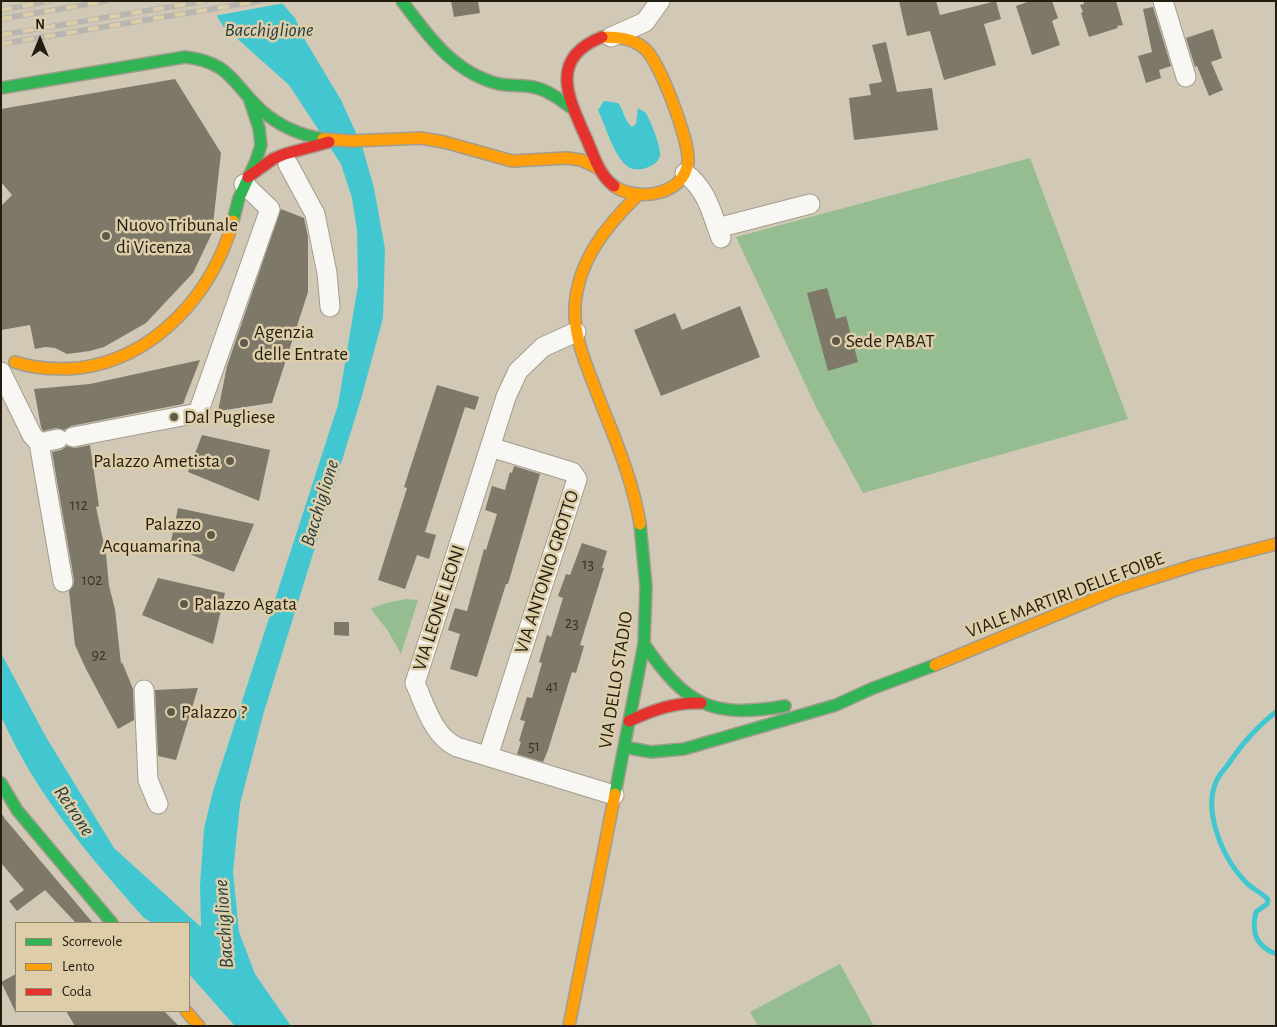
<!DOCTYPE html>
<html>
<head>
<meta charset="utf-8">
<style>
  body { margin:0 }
  #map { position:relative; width:1277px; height:1027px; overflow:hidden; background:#d1c9b5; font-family:"Alegreya Sans",sans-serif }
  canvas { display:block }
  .frame { position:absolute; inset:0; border:2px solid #221d0f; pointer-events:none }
  .legend { position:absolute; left:15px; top:922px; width:175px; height:90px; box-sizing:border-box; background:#ddcea9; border:1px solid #92876b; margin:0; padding:6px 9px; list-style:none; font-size:15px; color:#221d0f }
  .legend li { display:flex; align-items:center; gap:10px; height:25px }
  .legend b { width:25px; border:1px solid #92876b }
  .north { position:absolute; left:15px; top:15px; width:50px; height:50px; -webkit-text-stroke:4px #ddcea9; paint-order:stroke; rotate:0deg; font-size:14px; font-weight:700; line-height:20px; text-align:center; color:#221d0f }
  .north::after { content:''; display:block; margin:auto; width:18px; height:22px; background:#221d0f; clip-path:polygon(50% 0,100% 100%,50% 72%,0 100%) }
</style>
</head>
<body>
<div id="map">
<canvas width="1277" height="1027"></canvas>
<div class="frame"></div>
<ul class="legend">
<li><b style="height:6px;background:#30b455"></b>Scorrevole</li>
<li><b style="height:6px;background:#ff9f0a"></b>Lento</li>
<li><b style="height:6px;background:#e5322d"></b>Coda</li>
</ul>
<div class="north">N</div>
</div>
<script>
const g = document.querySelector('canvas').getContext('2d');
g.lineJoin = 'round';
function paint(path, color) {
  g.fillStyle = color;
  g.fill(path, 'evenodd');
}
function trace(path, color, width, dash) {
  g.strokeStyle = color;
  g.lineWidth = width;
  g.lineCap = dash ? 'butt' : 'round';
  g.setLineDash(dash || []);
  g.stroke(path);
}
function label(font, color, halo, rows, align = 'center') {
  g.font = font + ' "Alegreya Sans",sans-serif';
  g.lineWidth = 5;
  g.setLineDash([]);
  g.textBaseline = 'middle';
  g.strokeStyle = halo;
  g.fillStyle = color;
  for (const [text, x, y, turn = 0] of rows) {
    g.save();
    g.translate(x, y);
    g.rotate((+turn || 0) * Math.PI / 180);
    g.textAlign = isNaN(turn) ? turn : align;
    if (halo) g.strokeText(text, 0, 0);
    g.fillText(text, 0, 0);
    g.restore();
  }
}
paint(new Path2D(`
  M1030 158 1128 419 863 493 817 409 736 237Z
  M406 599 418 600 401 654 388 631 371 609 382 604Z
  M840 964 874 1026H758L750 1012Z`), '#95bd91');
paint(new Path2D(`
  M208 1H280L295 18 305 40 341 100 362 146 374 188 385 249 383 318 361 399 263 715 240 804 233 872 239 932 255 974 291 1026H235L189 974V923H152L143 917C88 854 36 795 2 718 0 710 1 664 1 653L46 737 114 848 201 927 200 886 204 829 213 791 338 405 358 285 357 231 352 198 341 164 289 85 223 26Z
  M604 101 618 103C624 110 624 121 632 127L636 124 638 108C639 109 645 112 645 112 650 118 662 150 660 156 657 167 639 172 630 168 626 166 621 160 619 157 610 143 605 125 598 110Z`), '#42c6d0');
paint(new Path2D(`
  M206 1H284L285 3 214 16Z`), '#d1c9b5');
trace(new Path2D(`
  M1276 712C1256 727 1241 745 1227 766 1223 771 1218 776 1216 782 1204 809 1220 850 1237 872 1241 877 1245 882 1250 886 1256 891 1264 894 1268 900L1267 904 1256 912C1251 933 1256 946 1276 954`), '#42c6d0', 5);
paint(new Path2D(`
  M451 1H478L480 13 454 17Z
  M899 1H936L940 15 996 1 1001 19 984 24 996 65 944 80 930 31 907 36Z
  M1030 1H1052L1058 18 1052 21 1060 45 1032 55 1016 6Z
  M1083 1H1116L1123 25 1117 26 1118 28 1089 37 1081 13 1083 12 1080 5 1084 4Z
  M1153 7 1171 66 1159 70 1161 78 1146 83 1138 56 1152 52 1143 9Z
  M1213 29 1222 58 1211 62 1223 90 1209 96 1197 66 1195 67 1186 38Z
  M886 42 897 92 932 88 938 130 854 140 849 98 871 95 869 84 882 82 872 45Z
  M175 79 221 153 212 233 193 273 146 323 104 347 90 351 67 354 55 348 45 347 35 349 30 325 1 330V206L12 195 1 182V109Z
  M281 209 304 218 308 237V292L272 403 218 411 227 366Z
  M827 288 836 319 846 316 858 362 828 371 807 293Z
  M740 306 760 357 661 396 634 330 675 313 682 330Z
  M200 360 183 404 71 426 64 430 56 428 43 431 41 427 34 389 90 384Z
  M437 385 479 397 475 410 465 407 425 532 436 535 429 559 417 555 405 589 378 580 407 488 404 487Z
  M202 435 270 450 259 501 188 472Z
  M90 445 99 506 96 507 106 554 109 586 115 609 121 664 122 662 133 689 134 720 118 729 86 669 75 645 69 591 73 586 74 580 52 452 61 450 67 446 75 448Z
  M514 466 540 474 508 584H506L477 677 450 669 460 634 448 630 455 608 467 611 484 549 486 550 497 514 485 510 492 486 505 490 510 472 512 473Z
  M178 508 254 524 234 572 170 546Z
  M582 543 607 551 602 568H604L580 645 584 646 576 673 572 672 548 750 543 762 517 754 521 742 519 741 525 721 520 720 527 697 532 698 542 663 539 662 547 635 551 637 563 598 558 596 566 574 570 575Z
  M158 578 225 593 213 644 142 615Z
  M334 622H349V636L334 635Z
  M198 688 176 760 158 756 155 690Z
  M1 813 6 820 93 923H76L45 890 17 911 9 901 24 890 1 863Z
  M16 974V1013L1 982Z
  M66 1011H164L179 1026H75Z`), '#7e7869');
const street = new Path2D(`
  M1163 1 1186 77
  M611 37 645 22 660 1
  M288 164 315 214 327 273 330 307
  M685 173C708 191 711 212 721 238
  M717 228 810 204
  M576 332 543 347 518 371 506 397 415 683C425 705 433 736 457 747L614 795
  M1 372 32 435 39 443 63 582
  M73 437 198 413 270 209 244 184
  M39 443 58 439
  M144 690 148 780 158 804
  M488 756 577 479 572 472 490 447`);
const fast = new Path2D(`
  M402 1C428 36 454 73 499 84 510 86 522 85 533 87 548 90 561 100 573 109
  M1 88 185 57C230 62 232 83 261 110 279 126 299 135 323 139
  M233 221 239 198 256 161 261 145 259 128 249 98
  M644 644C686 705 711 719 785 706
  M624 747 651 752 684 749 836 705 871 689 935 665
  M1 783 17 810 112 923
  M615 794 644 644 646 587 640 524`);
const slow = new Path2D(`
  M602 37C618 37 633 38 645 49 660 62 690 142 688 162 684 196 637 202 614 186
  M323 139 352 141 421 138 444 142 512 161 567 158 581 160 600 169
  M637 196C606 226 578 261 575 306 573 339 589 371 600 401 616 441 633 481 640 524
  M15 362C36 369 57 370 79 368 156 358 213 293 233 221
  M935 665 1116 590 1195 565 1276 544
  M186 1011 199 1026
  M569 1026 615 794`);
const jam = new Path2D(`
  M602 37C546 59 570 101 587 140 594 156 599 175 614 186
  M248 177 273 159 285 154 329 142
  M629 721C653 710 675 702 701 703`);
trace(street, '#a39c8d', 21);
trace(fast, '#a39c8d', 14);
trace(slow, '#a39c8d', 14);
trace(jam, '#a39c8d', 14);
trace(street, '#f8f7f4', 19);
trace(fast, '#30b455', 11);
trace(slow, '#ff9f0a', 11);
trace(jam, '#e5322d', 11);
const rail = new Path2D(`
  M1 10 50 1
  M1 19 107 1
  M1 35 205 1
  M1 44 260 1`);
trace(rail, '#b8b5b0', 5.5);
trace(rail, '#ddcea9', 4, [11]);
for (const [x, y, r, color] of [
  [106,236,5,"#5f5949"],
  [836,341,5,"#5f5949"],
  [244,343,5,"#5f5949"],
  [174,417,5,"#5f5949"],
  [230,461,5,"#5f5949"],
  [211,535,5,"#5f5949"],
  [184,604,5,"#5f5949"],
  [171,712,5,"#5f5949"]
]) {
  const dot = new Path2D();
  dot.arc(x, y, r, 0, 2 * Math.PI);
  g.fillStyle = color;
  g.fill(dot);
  trace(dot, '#ddcea9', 2);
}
label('16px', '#393426', null, [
  ["112",79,505],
  ["13",588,564],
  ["102",92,580],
  ["23",572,623],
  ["92",99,655],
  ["41",552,686],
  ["51",534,746]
]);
label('19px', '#221d0f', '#ddcea9', [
  ["Nuovo Tribunale",116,225],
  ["di Vicenza",116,247],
  ["Agenzia",254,332],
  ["delle Entrate",254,354],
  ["Sede PABAT",846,341],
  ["Dal Pugliese",184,417],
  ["Palazzo Ametista",220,461,"right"],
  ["Palazzo",201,524,"right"],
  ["Acquamarina",201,546,"right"],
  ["Palazzo Agata",194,604],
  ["Palazzo ?",181,712]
], 'left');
label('19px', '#221d0f', '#ddcea9', [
  ["VIA ANTONIO GROTTO",547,572,-72],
  ["VIALE MARTIRI DELLE FOIBE",1065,595,-21],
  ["VIA LEONE LEONI",439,608,-72],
  ["VIA DELLO STADIO",616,680,-81]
]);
label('italic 20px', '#243d41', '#ddcea9', [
  ["Bacchiglione",269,30],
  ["Bacchiglione",320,503,-73],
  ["Retrone",74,811,56],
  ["Bacchiglione",224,924,-94]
]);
</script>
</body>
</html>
